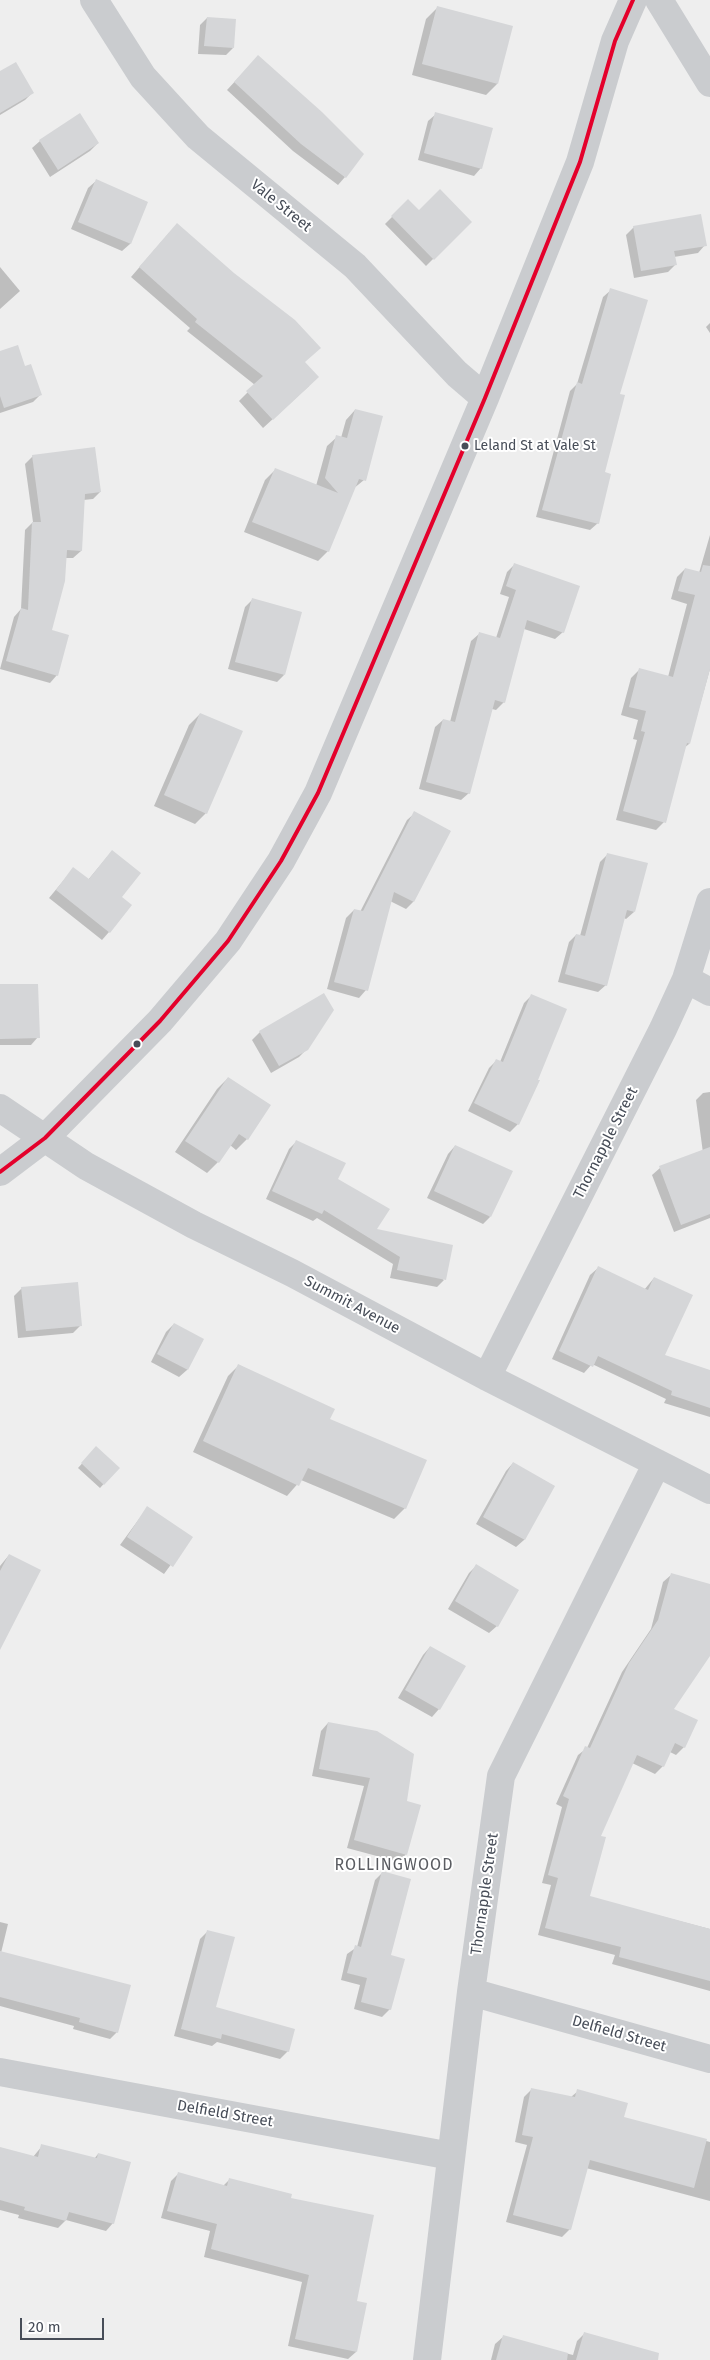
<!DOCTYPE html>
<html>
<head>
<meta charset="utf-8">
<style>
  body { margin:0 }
  #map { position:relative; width:710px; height:2360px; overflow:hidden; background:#eee; font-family:"Fira Sans",sans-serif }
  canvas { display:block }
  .scale { position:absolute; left:20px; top:2318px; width:84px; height:22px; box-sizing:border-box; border:2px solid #474d58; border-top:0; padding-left:6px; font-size:15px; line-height:18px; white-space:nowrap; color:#474d58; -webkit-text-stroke:4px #fff; paint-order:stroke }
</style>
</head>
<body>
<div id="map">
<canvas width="710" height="2360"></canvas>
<div class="scale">20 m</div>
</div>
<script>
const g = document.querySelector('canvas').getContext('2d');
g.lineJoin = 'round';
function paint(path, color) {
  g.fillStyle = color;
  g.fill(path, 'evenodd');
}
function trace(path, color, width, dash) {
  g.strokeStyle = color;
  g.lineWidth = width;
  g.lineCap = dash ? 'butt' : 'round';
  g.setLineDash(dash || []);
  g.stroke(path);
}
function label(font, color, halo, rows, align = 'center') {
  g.font = font + ' "Fira Sans",sans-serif';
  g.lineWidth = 4;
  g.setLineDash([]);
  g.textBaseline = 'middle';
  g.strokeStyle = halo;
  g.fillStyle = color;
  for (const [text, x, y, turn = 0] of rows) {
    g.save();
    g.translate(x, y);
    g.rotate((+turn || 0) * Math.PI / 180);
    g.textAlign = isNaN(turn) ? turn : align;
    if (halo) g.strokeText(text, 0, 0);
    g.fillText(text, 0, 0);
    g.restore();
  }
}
paint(new Path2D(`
  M437 8 511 27 497 84 486 95 412 75 426 19Z
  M207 18 233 48 226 55 198 54 200 25Z
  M251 64 345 177 338 185 293 151 227 90Z
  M0 72 32 93 25 100 0 115Z
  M436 114 481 168 474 176 418 160 428 121Z
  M40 141 98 143 90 151 50 177 32 148Z
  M96 181 147 202 130 244 122 251 71 229 88 188Z
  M408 201 419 212 470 222 426 266 385 224Z
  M634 227 705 245 698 253 674 257 675 265 668 272 634 278 626 235Z
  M169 233 304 363 309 386 263 428 239 401 255 385 187 331 190 328 131 277Z
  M0 267 20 291 0 309Z
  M611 290 618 395 603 473 598 523 590 530 536 517 570 391 577 384 603 297Z
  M710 323V333L706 327Z
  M0 353 24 367 40 395 33 402 0 413Z
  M355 410 364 480 353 489 328 551 318 561 244 532 265 480 275 470 316 486 327 446 337 437 341 438 346 420Z
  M33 456 100 492 93 499 83 500 81 551 73 558H65L50 631 57 675 50 683 0 669 14 617 21 609 25 530 33 522 25 464Z
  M710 535V669L689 744 684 748 664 822 656 830 616 820 637 740 633 739 638 720 621 715 631 678 640 669 668 677 687 604 671 599 677 577 685 569 699 573Z
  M514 565 563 632 555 639 524 629 504 702 496 710 492 709 469 793 461 800 419 789 435 727 443 720 450 722 471 641 479 634 496 638 509 597 500 594 507 572Z
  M252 600 284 675 277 682 228 669 245 607Z
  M200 714 206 813 195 824 154 806 189 725Z
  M415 813 450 831 413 902 406 909 390 901 366 990 359 998 327 989 346 918 354 910 360 912 407 820Z
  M112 851 121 897 109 932 102 940 49 898 73 869 88 880Z
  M608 854 634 912 626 919 624 918 606 985 598 992 558 982 569 942 576 935 580 936 600 862Z
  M0 986 38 1037 31 1045H0Z
  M531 996 537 1080 538 1081 518 1124 510 1132 468 1111 489 1068 497 1060 500 1062 524 1003Z
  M260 1032 307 1049 299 1057 271 1073 252 1040Z
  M228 1078 247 1139 236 1150 230 1145 218 1162 207 1173 175 1152 217 1089Z
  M710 1092V1152L703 1153 696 1100 703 1093Z
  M297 1141 337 1179 375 1230 444 1280 437 1287 390 1278 393 1264 317 1218 313 1221 266 1199 289 1149Z
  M455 1146 490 1217 483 1224 427 1198 448 1154Z
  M660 1168 710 1181V1218L674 1232 652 1175Z
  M598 1268 644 1290 654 1278 663 1356 710 1371V1417L664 1403 666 1399 592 1364 584 1373 552 1359 590 1275Z
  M22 1288 81 1325 73 1333 18 1338 14 1296Z
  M174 1324 203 1340 187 1370 179 1377 151 1362 166 1332Z
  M239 1365 329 1420 405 1508 394 1519 301 1480 287 1496 193 1452 228 1376Z
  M96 1448 118 1468 100 1488 78 1468Z
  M513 1463 554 1486 524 1540 516 1547 476 1524 506 1471Z
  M147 1508 191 1537 164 1574 120 1545Z
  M9 1555 0 1648V1566Z
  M476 1566 497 1626 489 1633 448 1609 469 1573Z
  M671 1575 710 1585V1654L672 1709 684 1747 676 1755 670 1752 663 1766 655 1774 632 1763 599 1837 588 1897 710 1929V1991L612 1964 615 1955 538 1935 551 1885 542 1883 562 1807 556 1804 578 1755 587 1748 622 1672 651 1629 663 1582Z
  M430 1647 439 1709 432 1717 398 1698 423 1655Z
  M328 1723 405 1802 406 1854 399 1862 347 1848 364 1786 312 1776 321 1731Z
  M382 1873 389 1956 390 2009 382 2017 354 2009 360 1985 341 1980 347 1954 357 1947 375 1880Z
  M0 1922 8 1924 1 1953 117 2032 110 2039 73 2029 74 2026 0 2006Z
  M208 1931 215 2008 288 2051 280 2059 217 2042 212 2046 174 2036 200 1939Z
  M532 2089 571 2097 578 2091 623 2118 710 2142V2201L586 2168 570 2229 562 2237 506 2222 527 2145 515 2142 524 2097Z
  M42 2146 94 2159 98 2154 113 2223 106 2231 66 2220 58 2228 18 2218 19 2215 0 2210V2148L33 2157Z
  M178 2174 223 2186 230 2179 355 2302 356 2352 348 2359 288 2346 302 2282 204 2257 210 2231 161 2218 171 2181Z
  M584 2334 624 2360H491L495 2344 503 2337 573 2355 577 2341Z`), '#0003');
paint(new Path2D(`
  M437 6 513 26 498 84 422 64Z
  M207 17 236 19 234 48 204 46Z
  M258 55 322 112 364 154 346 178 301 144 234 82Z
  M16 62 34 93 0 113V71Z
  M435 112 493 128 482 169 424 153Z
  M80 113 99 143 58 170 39 140Z
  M96 179 148 202 131 244 78 222Z
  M440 189 472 222 434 260 391 216 408 199 419 210Z
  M701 214 707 246 674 251 677 265 641 271 633 226Z
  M177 223 234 273 295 320 321 348 305 362 319 377 273 420 246 391 263 376 195 322 197 319 139 267Z
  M610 288 648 300 620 394 625 395 605 472 611 474 599 524 542 510 577 382 582 384Z
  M18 345 25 366 31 364 42 395 4 408 0 396V351Z
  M355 409 383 416 366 481 359 479 329 552 252 522 275 468 338 493 325 478 336 435 347 438Z
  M95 447 101 492 85 494 82 551 67 550 65 581 52 630 69 635 58 676 6 661 21 608 28 610 32 522H41L32 455Z
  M514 563 580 586 564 633 527 620 505 703 495 700 470 794 426 782 443 719 455 722 479 632 500 638 516 590 506 586Z
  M703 565 710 566V669L690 744 687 743 666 823 623 811 645 732 641 731 646 711 629 707 639 668 673 677 695 595 678 591 685 568 701 572Z
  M252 598 302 612 285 675 235 662Z
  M200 713 243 731 207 814 164 795Z
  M414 811 451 831 414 902 394 892 368 991 334 982 354 909 363 911Z
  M112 850 141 873 122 897 132 905 110 933 56 890 73 867 89 879Z
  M607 853 648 863 635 912 627 910 607 986 565 974 576 934 585 936Z
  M0 984H38L40 1038 0 1039Z
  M324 993 334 1010 308 1050 279 1066 259 1031Z
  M531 994 567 1009 538 1080H540L519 1125 474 1103 496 1059 503 1062Z
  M228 1077 271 1105 248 1140 239 1134 219 1163 185 1141Z
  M296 1140 346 1163 338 1179 390 1209 377 1229 453 1245 446 1280 397 1270 400 1257 324 1210 322 1214 272 1191Z
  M455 1145 513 1171 491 1217 434 1191Z
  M710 1147V1214L681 1225 659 1166Z
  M598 1266 648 1290 654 1277 693 1295 665 1355 710 1370V1408L671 1395 672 1391 598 1356 593 1367 559 1351Z
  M78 1282 82 1326 26 1331 21 1287Z
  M174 1323 204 1339 188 1370 157 1354Z
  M238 1364 335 1409 330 1419 427 1460 406 1509 308 1468 299 1486 203 1441Z
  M96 1446 120 1468 104 1485 81 1463Z
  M513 1462 555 1486 525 1540 483 1517Z
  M147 1506 193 1537 173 1567 127 1537Z
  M9 1554 41 1570 0 1650V1571Z
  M476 1564 519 1590 498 1627 455 1601Z
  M671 1573 710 1584V1656L674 1709 698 1720 685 1748 675 1743 664 1767 637 1755 601 1836 606 1837 590 1896 710 1929V1981L619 1957 621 1947 545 1928 558 1878 548 1875 569 1799 563 1796 585 1746 590 1748 629 1663 658 1620Z
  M430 1646 466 1666 440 1710 405 1690Z
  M328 1722 377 1731 414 1754 407 1801 421 1805 407 1855 354 1840 370 1778 319 1769Z
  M382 1871 411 1879 391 1955 405 1959 391 2010 361 2002 367 1978 347 1973 355 1945 361 1947Z
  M207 1930 235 1937 216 2007 295 2029 289 2052 222 2034 221 2039 181 2029Z
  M0 1951 131 1985 118 2033 79 2022 80 2018 0 1997Z
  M531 2088 575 2097 577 2089 628 2103 624 2117 707 2139 694 2188 590 2160 571 2230 513 2215 533 2137 522 2135Z
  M41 2144 97 2158 98 2153 131 2162 114 2224 69 2212 66 2221 24 2210 25 2207 0 2200V2147L38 2157Z
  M178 2172 227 2186 229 2178 292 2194 291 2198 374 2215 357 2301 367 2303 357 2352 295 2339 309 2275 211 2249 217 2224 167 2211Z
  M584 2332 659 2353 658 2360H576Z
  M503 2335 568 2353 567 2360H496Z`), '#d5d6d8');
trace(new Path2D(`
  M94 0 143 77 198 137 355 266 457 374 485 398
  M659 0 710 83
  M686 979 710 992
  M0 1108 86 1166 194 1225 292 1273 487 1377 710 1490
  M0 1172 45 1138 160 1021 228 941 281 861 318 793 485 398 580 162 615 41 633 0
  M487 1377 663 1029 686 979 710 902
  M471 1992 710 2059
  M0 2072 451 2156
  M427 2360 471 1992 501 1776 657 1463`), '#cacccf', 28);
trace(new Path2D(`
  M0 1172 45 1138 160 1021 228 941 281 861 318 793 485 398 580 162 615 41 633 0`), '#e4002b', 4);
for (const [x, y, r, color] of [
  [465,446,4.5,"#474d58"],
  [137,1044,4.5,"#474d58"]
]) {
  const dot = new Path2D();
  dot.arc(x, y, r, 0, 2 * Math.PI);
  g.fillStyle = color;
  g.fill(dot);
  trace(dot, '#fff', 2);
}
label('14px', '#474d58', '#fff', [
  ["Leland St at Vale St",474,446]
], 'left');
label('15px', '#474d58', '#fff', [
  ["Vale Street",281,206,39],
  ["Thornapple Street",606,1143,-63],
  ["Summit Avenue",352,1305,28],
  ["Thornapple Street",485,1894,-82],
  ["Delfield Street",619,2034,16],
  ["Delfield Street",225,2114,10]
]);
g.letterSpacing = '1px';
label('16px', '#5a5c61', '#fff', [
  ["ROLLINGWOOD",394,1866]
]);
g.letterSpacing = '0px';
</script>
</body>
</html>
